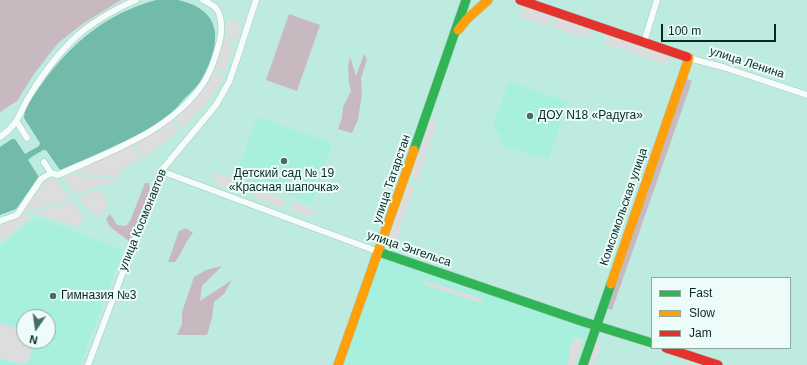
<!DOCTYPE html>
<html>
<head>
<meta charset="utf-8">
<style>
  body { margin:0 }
  #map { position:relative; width:807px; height:365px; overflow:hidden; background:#beebe0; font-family:Arial,sans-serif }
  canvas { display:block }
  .legend { position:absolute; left:651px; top:277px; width:140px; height:72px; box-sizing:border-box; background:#edfcf8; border:1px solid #91a8a3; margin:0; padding:5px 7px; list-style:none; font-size:12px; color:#062b23 }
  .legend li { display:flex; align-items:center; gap:8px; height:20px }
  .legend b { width:20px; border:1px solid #91a8a3 }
  .north { position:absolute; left:16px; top:309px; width:40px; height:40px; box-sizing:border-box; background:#edfcf8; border:1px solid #91a8a3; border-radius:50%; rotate:193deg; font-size:11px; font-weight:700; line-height:16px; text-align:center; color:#062b23 }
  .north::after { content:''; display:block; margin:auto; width:14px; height:18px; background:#466e65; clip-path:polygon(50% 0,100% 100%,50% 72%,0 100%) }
  .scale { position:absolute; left:661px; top:24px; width:115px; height:18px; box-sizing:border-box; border:2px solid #062b23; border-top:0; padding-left:5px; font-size:12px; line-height:14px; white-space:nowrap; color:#062b23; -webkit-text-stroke:3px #edfcf8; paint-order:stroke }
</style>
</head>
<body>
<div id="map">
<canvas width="807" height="365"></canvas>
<ul class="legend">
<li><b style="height:5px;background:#30b455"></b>Fast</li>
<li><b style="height:5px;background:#ff9f0a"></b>Slow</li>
<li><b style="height:5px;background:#e5322d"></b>Jam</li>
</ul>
<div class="north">N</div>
<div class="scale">100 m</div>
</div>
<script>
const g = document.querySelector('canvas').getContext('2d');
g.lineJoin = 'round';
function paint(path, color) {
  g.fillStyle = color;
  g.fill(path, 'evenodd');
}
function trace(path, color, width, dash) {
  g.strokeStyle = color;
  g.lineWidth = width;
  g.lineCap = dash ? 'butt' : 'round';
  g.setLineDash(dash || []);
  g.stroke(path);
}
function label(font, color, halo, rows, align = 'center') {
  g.font = font + ' Arial,sans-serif';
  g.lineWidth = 4;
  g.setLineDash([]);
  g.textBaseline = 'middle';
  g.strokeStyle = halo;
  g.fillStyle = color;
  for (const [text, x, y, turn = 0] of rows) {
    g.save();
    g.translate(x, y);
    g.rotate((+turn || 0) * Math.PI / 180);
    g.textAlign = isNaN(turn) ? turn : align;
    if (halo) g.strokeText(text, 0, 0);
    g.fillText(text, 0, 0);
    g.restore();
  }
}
paint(new Path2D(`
  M509 81 568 102 549 159 500 145 501 135 492 129Z
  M257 117 332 143 312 203 236 176Z
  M37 217 123 250 80 365H0V246ZM24 317H48V341H24Z
  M381 256 592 327 579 365H342Z`), '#a8f0de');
paint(new Path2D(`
  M523 4 553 15 549 26 519 16Z
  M556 15 589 27 591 32 589 36 583 37 552 27Z
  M236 19 241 24V28L235 44 224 25Z
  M224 28 233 49 224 73 213 68Z
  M607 32 671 54 668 65 604 43Z
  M212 71 223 76C214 96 198 116 180 129L175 117Z
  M172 119 177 133 143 158 135 143 160 130Z
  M430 120H438L417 181 411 174Z
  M132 145 141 159 119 171 121 177 69 172Z
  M214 172 250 186 248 191 245 194 217 184 214 178Z
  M65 175H67L121 180 75 193 64 179Z
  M52 178 56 179 70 198 59 204 45 206 23 212 45 182Z
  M407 186H414L394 248 388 240Z
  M255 188 286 200 284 204 280 207 255 198 253 195Z
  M100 190 109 208H106L100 217C91 214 84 204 78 196Z
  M72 200 83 216 79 226 31 212 62 206Z
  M292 202 315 210 313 214 310 216 292 210 290 208Z
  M32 215 0 242V226L18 216Z
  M424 280 483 299 481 303 423 284Z
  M0 323 24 331V341H35L27 363 20 364 0 358Z
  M574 337 584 340 575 365H567L570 357 568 356Z
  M594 341 601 343 594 365H587Z`), '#ddddde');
paint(new Path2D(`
  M0 0H121L84 23 58 43 34 74 17 101 0 112Z
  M289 14 320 25 297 91 266 80Z
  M364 54 367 59 361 78 362 94 358 120 352 133 338 129 342 118 343 107 351 91 349 83 348 66 350 57 356 76Z
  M685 78 692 81 612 310 605 308Z
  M145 183H149L150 190 129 241 110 227 106 219 110 214 117 225 126 226 130 221Z
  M186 228 193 233C185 242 182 253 175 262H168L179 231Z
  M222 266 202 286 200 301 232 280 224 294 214 302 212 318 207 335H177L182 324V312L194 277 206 270Z`), '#c8b8c0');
paint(new Path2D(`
  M156 0C163 0 171 0 178 0 224 10 221 43 203 77 198 86 190 93 183 100 178 106 172 113 166 118 154 127 140 134 127 140 105 151 82 161 60 170L46 150H43L30 158 28 160 39 177 16 209 0 215V147L12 139H15L25 154 39 146 40 143 24 118C25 106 34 95 41 85 70 44 107 13 156 0Z`), '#72baa9');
const street = new Path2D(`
  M644 42 657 0
  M689 58 726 68 807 95
  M17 122 27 138
  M0 137C20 123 18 114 30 95 43 74 59 52 78 35 87 27 98 20 108 14 117 9 126 4 136 0
  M44 162 51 173
  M161 171 379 252
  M0 221 17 215 41 179 51 173 58 175C108 152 165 134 200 88 210 75 215 59 219 44 222 34 223 17 216 8 213 5 207 2 203 0
  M88 365 161 171 216 105 229 82 237 59 256 0`);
const fast = new Path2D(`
  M414 150 466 0
  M379 252 581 321 652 343
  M583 365 611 284`);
const slow = new Path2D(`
  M458 30 467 19 488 0
  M611 284 689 58 687 57
  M338 365 414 150`);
const jam = new Path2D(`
  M520 0 687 57
  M666 348 718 365`);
trace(street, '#a3c7be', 7);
trace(fast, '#a3c7be', 10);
trace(slow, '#a3c7be', 10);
trace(jam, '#a3c7be', 10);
trace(street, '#f5fcfa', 6);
trace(fast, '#30b455', 9);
trace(slow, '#ff9f0a', 9);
trace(jam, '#e5322d', 9);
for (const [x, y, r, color] of [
  [530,116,4,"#466e65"],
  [284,161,4,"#466e65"],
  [53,296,4,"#466e65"]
]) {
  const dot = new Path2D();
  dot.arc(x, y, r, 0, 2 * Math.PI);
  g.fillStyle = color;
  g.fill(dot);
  trace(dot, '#edfcf8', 1.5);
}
label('12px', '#062b23', '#edfcf8', [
  ["улица Ленина",747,63,18],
  ["улица Татарстан",392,179,-71],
  ["Комсомольская улица",624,207,-71],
  ["улица Космонавтов",143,220,-68],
  ["улица Энгельса",409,249,19]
]);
label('12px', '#062b23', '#edfcf8', [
  ["ДОУ N18 «Радуга»",538,116],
  ["Детский сад № 19",284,174,"center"],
  ["«Красная шапочка»",284,188,"center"],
  ["Гимназия №3",61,296]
], 'left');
</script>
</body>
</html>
